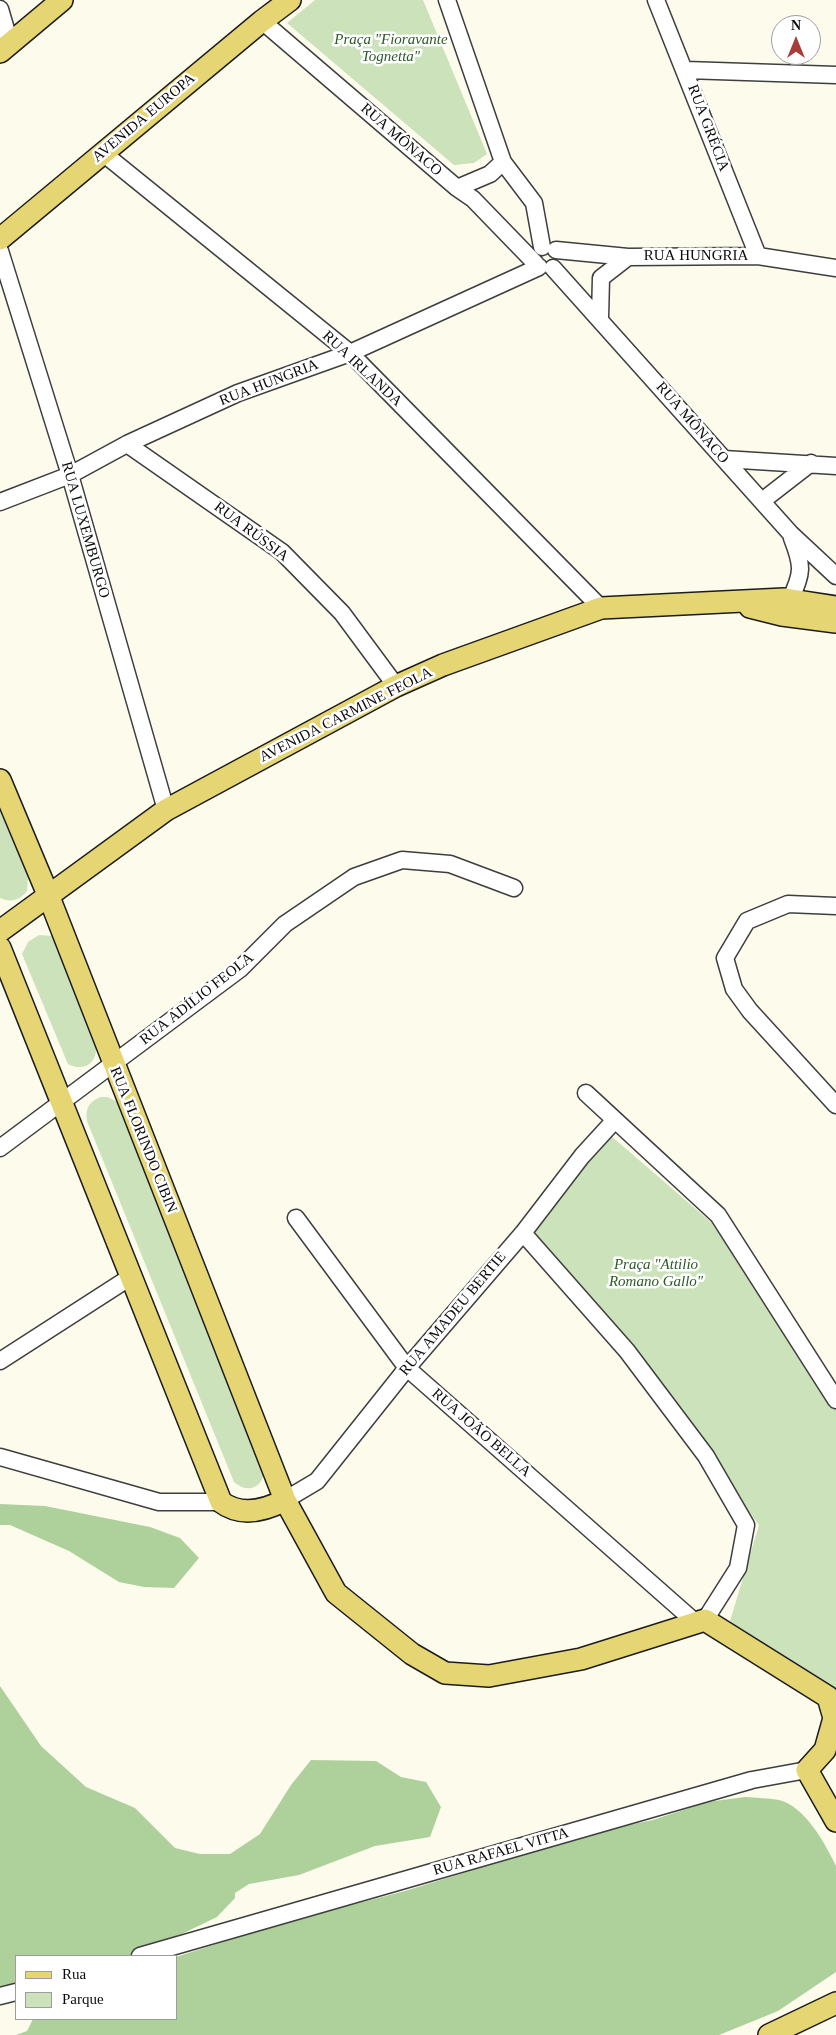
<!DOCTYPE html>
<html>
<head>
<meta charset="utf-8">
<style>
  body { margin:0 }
  #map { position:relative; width:836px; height:2035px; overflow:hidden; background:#fcfbec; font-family:"Times New Roman",serif }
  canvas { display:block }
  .legend { position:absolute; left:15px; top:1955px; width:162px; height:65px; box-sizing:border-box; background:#fff; border:1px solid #9d9d9d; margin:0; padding:6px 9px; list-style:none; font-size:15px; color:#0b0b0b }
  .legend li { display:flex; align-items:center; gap:10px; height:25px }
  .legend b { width:25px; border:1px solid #9d9d9d }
  .north { position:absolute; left:771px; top:15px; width:50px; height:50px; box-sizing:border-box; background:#fff; border:1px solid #9d9d9d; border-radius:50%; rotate:0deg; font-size:14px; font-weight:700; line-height:20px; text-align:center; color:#0b0b0b }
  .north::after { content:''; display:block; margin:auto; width:18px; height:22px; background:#a83d37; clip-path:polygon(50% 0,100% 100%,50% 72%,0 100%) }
</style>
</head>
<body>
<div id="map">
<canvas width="836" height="2035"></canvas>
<ul class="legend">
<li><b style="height:6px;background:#e6d673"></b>Rua</li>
<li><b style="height:14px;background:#cbe2bb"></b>Parque</li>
</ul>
<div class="north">N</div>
</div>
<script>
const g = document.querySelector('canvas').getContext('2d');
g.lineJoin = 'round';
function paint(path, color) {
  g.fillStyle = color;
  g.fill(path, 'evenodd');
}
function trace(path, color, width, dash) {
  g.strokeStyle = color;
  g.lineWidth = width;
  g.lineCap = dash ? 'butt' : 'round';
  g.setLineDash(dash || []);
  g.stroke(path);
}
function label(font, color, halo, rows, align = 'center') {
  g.font = font + ' "Times New Roman",serif';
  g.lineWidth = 5;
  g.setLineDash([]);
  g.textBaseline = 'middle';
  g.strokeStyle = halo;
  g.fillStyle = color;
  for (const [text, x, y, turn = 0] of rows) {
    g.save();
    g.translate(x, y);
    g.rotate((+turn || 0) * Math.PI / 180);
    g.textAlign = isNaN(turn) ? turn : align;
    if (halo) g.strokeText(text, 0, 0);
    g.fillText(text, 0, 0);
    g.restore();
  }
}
paint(new Path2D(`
  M315 0H423L487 154 474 163 454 165 287 23Z
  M0 807 28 878 27 891C20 900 11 903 0 898Z
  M39 935 53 936 96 1047C97 1064 83 1072 68 1064L22 954 28 942Z
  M101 1097H107L118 1102 264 1471C263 1488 247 1494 234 1482L87 1121C85 1109 89 1101 101 1097Z
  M610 1135 712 1223 836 1407V1695L730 1621 759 1525 656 1390 523 1233Z`), '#cbe2bb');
paint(new Path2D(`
  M0 1504 45 1506 150 1527 180 1538 199 1558 174 1588 144 1587 119 1582 69 1551 10 1525H0Z
  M0 1686 41 1746 86 1787 135 1808 175 1848 200 1854H230L260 1834 291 1785 311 1760 376 1761 401 1777 426 1782 441 1807 430 1837 375 1846 299 1875 249 1884 235 1893V1898L217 1917 136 1956H16V1985L0 1990Z
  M745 1797C756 1798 768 1798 779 1800 805 1806 826 1845 836 1866V1972L778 2011 719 2035H16L27 2031 33 2019H176V1957L282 1923 405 1891 607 1829 653 1820 707 1802Z`), '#aed19c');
const minor = new Path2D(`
  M447 0 503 162 534 203 542 247
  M656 0 758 256
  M0 9 10 43
  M262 21 457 188 473 199 536 264
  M686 70 836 75
  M103 153 350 353 601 608
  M457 188 490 174 503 162
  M556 250 628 257 758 256 836 268
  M0 251 70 475 166 810
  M553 268 791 534 836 576
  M600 318 601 278 628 257
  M127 444 282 552 342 613 396 686
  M724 459 836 466
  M762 501 811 463
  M0 502 70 475 127 444 238 393 350 353 539 267
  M790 600C803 573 803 566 792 538
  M836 906 788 904 747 921 725 958 734 989 750 1011 836 1105
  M586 1093 718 1215 836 1400
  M0 1148 240 969 285 924 354 877 402 860 450 864 514 888
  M296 1218 407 1368 695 1622
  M523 1233 627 1351 706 1456 746 1525 738 1568 705 1620
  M0 1361 132 1276
  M0 1457 159 1502H221
  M285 1500 317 1481 407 1368 523 1233 582 1156 614 1121
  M140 1956 752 1780 807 1770
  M0 1996 16 1992`);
const major = new Path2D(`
  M0 52 62 0
  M0 239 262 21 290 0
  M750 607 782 615 836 622
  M0 780 49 897 285 1500 336 1593 412 1654 445 1673 489 1676 581 1659 705 1620 828 1697 834 1718 825 1750 807 1770 836 1821
  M0 931 166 810 396 686 443 665 601 608 784 599 836 607
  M0 948 221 1502C241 1517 264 1511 285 1500
  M769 2035 836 2003`);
trace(minor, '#3e3e3e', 19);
trace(major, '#1c1c1c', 24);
trace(minor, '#fff', 16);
trace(major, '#e6d673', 21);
label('italic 15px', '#2b5a25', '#fff', [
  ["Praça \"Fioravante",391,40],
  ["Tognetta\"",391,57],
  ["Praça \"Attilio",656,1265],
  ["Romano Gallo\"",656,1282]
]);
label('15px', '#0b0b0b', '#fff', [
  ["AVENIDA EUROPA",144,118,-40],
  ["RUA GRÉCIA",708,128,69],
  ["RUA MÔNACO",401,140,41],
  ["RUA HUNGRIA",696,256],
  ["RUA IRLANDA",362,369,43],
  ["RUA HUNGRIA",269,383,-21],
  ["RUA MÔNACO",692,423,49],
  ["RUA LUXEMBURGO",85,530,74],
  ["RUA RÚSSIA",251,532,37],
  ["AVENIDA CARMINE FEOLA",346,715,-27],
  ["RUA ADÍLIO FEOLA",197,999,-38],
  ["RUA FLORINDO CIBIN",143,1140,68],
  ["RUA AMADEU BERTIE",453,1314,-50],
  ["RUA JOÃO BELLA",481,1433,41],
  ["RUA RAFAEL VITTA",501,1852,-16]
]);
</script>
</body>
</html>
